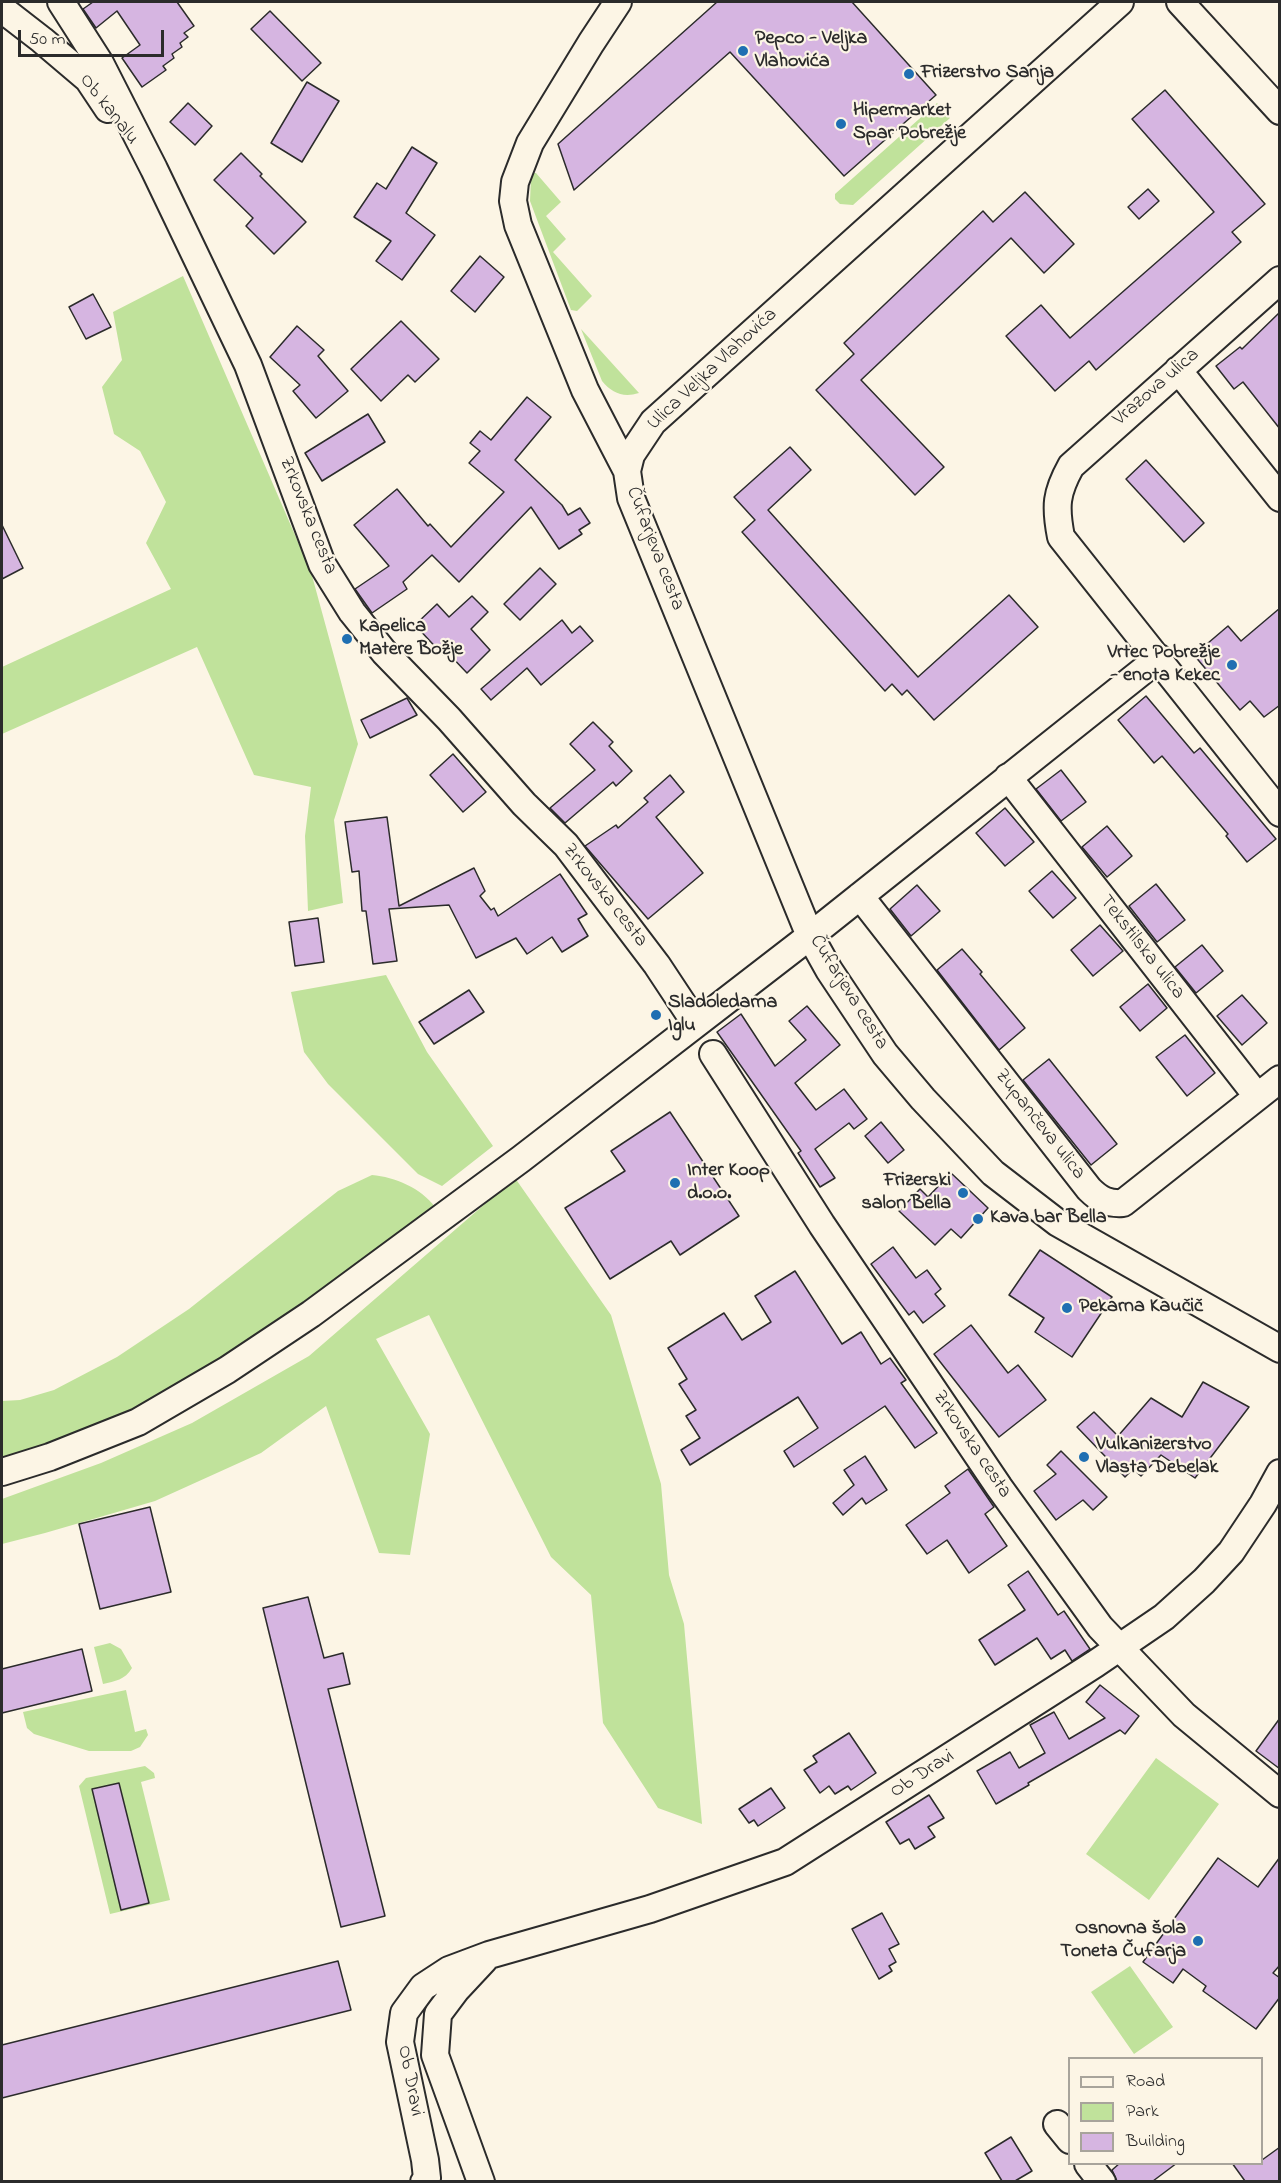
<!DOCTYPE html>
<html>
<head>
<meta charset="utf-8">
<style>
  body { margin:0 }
  #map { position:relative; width:1281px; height:2183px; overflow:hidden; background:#fcf5e5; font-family:"Indie Flower",sans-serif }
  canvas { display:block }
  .frame { position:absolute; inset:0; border:3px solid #2b2b2b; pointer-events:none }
  .legend { position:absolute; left:1068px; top:2057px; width:195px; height:108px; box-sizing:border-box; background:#fcf5e5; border:2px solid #a8a49b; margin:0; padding:8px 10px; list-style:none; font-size:18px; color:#2b2b2b }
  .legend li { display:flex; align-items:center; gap:12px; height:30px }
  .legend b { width:30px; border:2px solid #a8a49b }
  .scale { position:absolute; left:18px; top:30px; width:146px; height:27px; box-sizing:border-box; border:3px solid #2b2b2b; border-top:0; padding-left:8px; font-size:18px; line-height:21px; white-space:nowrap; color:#2b2b2b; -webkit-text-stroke:4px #fcf5e5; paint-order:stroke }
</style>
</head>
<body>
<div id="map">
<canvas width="1281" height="2183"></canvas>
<div class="frame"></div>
<ul class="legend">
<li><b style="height:8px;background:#fcf5e5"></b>Road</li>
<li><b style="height:16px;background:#c0e29b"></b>Park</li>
<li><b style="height:16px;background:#d6b5e1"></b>Building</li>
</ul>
<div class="scale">50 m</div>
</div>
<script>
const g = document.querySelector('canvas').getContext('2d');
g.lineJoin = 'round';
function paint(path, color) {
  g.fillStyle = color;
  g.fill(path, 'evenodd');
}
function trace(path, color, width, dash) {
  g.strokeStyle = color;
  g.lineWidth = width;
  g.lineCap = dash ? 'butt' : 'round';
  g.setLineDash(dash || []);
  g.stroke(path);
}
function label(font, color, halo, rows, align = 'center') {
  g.font = font + ' "Indie Flower",sans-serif';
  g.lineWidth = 4.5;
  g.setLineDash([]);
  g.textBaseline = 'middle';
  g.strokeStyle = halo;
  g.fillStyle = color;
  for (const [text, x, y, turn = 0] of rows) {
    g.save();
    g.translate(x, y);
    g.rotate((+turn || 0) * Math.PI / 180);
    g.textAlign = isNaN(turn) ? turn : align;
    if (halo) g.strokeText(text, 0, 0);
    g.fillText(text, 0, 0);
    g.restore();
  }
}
paint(new Path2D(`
  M937 103 950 118 853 205 840 204 835 199V194Z
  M533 173H536L561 202 546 216 566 239 553 252 592 296 577 311 571 310 530 201 531 178Z
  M183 276 311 572 358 744 334 820 343 903 308 911 305 836 311 787 254 775 197 647 2 734V667L171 589 146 543 166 502 140 451 114 434 102 387 122 360 113 312Z
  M581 329 639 393C623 398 612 393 602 381Z
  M386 975 427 1052 493 1146 442 1186 418 1174 328 1084 304 1052 291 992Z
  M372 1175C395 1177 421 1188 435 1207L401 1234 226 1359 128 1414 55 1446 2 1461V1401L20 1400 54 1390 117 1357 189 1309 338 1191Z
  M515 1178 611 1315 661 1484 669 1575 684 1624 702 1824 658 1808 603 1723 591 1595 551 1557 429 1315 376 1339 430 1434 410 1555 379 1553 326 1406 261 1453 155 1501 45 1533 2 1544V1499L101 1463 192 1423 309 1356Z
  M110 1643 121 1649 132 1668C125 1680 115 1681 103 1684L94 1647Z
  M126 1690 135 1732 146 1729 148 1735 140 1747 131 1751H89L34 1734 27 1728 23 1712Z
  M1156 1758 1219 1804 1149 1900 1086 1854Z
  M145 1766 154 1773 155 1778 141 1782 170 1900 110 1914 79 1786 86 1778Z
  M1130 1966 1173 2027 1134 2054 1091 1992Z`), '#c0e29b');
const building = new Path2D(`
  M93 2H177L194 26 184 33 188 37 180 43 182 47 172 54 174 58 163 66 166 70 142 87 122 58 140 45 117 11 96 28 83 9Z
  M717 2H852L936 95 844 176 730 52 574 190 558 144Z
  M270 11 321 63 302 81 251 29Z
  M307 82 339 101 302 162 271 143Z
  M1165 90 1265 204 1232 232 1241 242 1096 370 1089 361 1055 391 1006 336 1041 305 1070 338 1214 212 1132 119Z
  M188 103 212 126 195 145 170 122Z
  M412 147 437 163 406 213 435 235 402 280 376 261 391 241 354 217 377 183 386 189Z
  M241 153 262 174 260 176 306 222 274 254 246 226 253 218 214 180Z
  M1148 189 1159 201 1139 219 1128 207Z
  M1025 192 1074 244 1044 273 1011 238 861 380 944 467 915 495 816 390 854 354 844 343 983 211 993 222Z
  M480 256 504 277 475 312 451 291Z
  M93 294 111 327 86 339 69 307Z
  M1280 312V429L1243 382 1234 389 1216 366 1240 347 1242 349Z
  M401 321 439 359 415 382 408 375 381 401 351 369Z
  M297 326 324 350 318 356 348 391 316 418 293 391 300 385 270 357Z
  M527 397 551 417 515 460 562 505 568 515 580 508 590 523 579 530 582 534 559 549 531 507 459 582 432 555 403 582 407 589 372 613 355 589 389 566 354 525 397 489 428 526 430 524 451 547 504 492 469 463 480 451 470 443 480 431 491 440Z
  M368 414 385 442 322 481 305 453Z
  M790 447 811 470 768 510 918 677 1009 595 1038 627 934 720 907 690 902 695 892 684 885 691 742 532 755 520 734 497Z
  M1146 460 1204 523 1184 542 1126 479Z
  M2 525 23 568 2 579Z
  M540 568 556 584 520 620 504 604Z
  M472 596 488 612 471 629 490 650 467 673 447 652 443 655 415 625 437 604 449 617Z
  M1280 608V705L1264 717 1250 701 1240 710 1194 655 1228 626 1241 641Z
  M562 620 572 633 580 626 593 641 541 685 527 668 491 700 481 689Z
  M1146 696 1194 753 1200 748 1276 839 1247 862 1226 836 1228 834 1162 756 1154 763 1118 720Z
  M407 698 417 715 370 738 361 720Z
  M593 722 613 742 609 746 632 771 616 786 613 782 565 823 550 808 595 770 570 744Z
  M453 754 486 792 463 812 430 775Z
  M1061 770 1086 802 1061 821 1036 789Z
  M670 775 684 792 656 817 703 873 648 919 585 846 616 825 618 828 648 802 644 798Z
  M1005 808 1034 842 1005 866 976 833Z
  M387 817 399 906 474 868 485 891 480 896 491 910 494 908 498 916 560 874 587 914 578 919 588 936 562 952 552 937 527 954 516 938 476 958 449 905 389 909 397 961 373 964 366 911H362L359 871 352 872 345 822Z
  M1107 826 1132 856 1107 877 1082 847Z
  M1052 871 1076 898 1053 918 1029 891Z
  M1156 884 1185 920 1157 942 1129 906Z
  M917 885 940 911 911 936 890 909Z
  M318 918 324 962 295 966 289 922Z
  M1100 925 1123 951 1093 976 1071 950Z
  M1202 945 1223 971 1196 993 1175 967Z
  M962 949 982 972 980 974 1025 1028 999 1050 937 970Z
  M1148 984 1167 1008 1140 1031 1120 1007Z
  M469 990 484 1012 434 1044 419 1022Z
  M1242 995 1267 1023 1242 1045 1217 1016Z
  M807 1006 840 1045 795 1083 816 1110 844 1089 867 1119 854 1129 849 1123 815 1149 835 1178 820 1187 798 1153 801 1151 717 1032 741 1014 775 1066 806 1040 789 1021Z
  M1185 1035 1215 1073 1187 1096 1156 1057Z
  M1049 1059 1117 1144 1091 1165 1023 1080Z
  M670 1112 739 1216 680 1255 671 1241 610 1279 565 1208 625 1171 611 1151Z
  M881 1122 904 1150 888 1163 865 1136Z
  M951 1173 988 1208 961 1238 951 1229 935 1245 899 1211 920 1189 928 1197Z
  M893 1247 916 1278 927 1270 941 1289 935 1294 945 1306 923 1323 914 1311 909 1315 871 1264Z
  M1040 1250 1112 1297 1072 1357 1035 1332 1044 1318 1009 1295Z
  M795 1271 842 1344 861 1332 881 1364 890 1358 906 1380 901 1383 937 1433 915 1448 885 1406 794 1467 784 1451 818 1428 798 1397 690 1465 681 1450 700 1438 686 1416 696 1410 679 1384 687 1379 668 1348 724 1313 742 1340 771 1322 755 1296Z
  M971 1325 1008 1373 1018 1365 1046 1400 999 1437 934 1354Z
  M1203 1382 1249 1407 1195 1478 1161 1455 1141 1476 1133 1469 1125 1477 1077 1427 1094 1412 1118 1436 1151 1398 1182 1417Z
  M1061 1451 1107 1497 1093 1510 1083 1500 1056 1520 1034 1491 1056 1474 1047 1465Z
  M865 1456 887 1490 866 1504 862 1498 843 1515 833 1503 854 1485 844 1470Z
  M968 1469 994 1507 985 1514 1007 1546 969 1573 947 1540 927 1554 906 1525 950 1493 945 1486Z
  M150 1507 171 1592 100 1609 79 1524Z
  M1028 1571 1058 1615 1064 1611 1090 1649 1072 1661 1065 1650 1051 1659 1037 1638 995 1665 979 1640 1025 1610 1008 1585Z
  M308 1597 324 1658 343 1653 350 1684 328 1689 385 1916 341 1927 263 1608Z
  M82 1649 92 1691 2 1713V1669Z
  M1100 1685 1139 1716 1125 1734 1120 1730 1028 1783 1029 1785 996 1804 977 1771 1010 1752 1019 1768 1045 1753 1030 1725 1054 1712 1069 1739 1105 1718 1086 1702Z
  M1280 1718V1769L1256 1751Z
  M849 1733 876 1773 851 1790 848 1786 835 1794 829 1786 820 1793 804 1770 817 1762 813 1756Z
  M119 1783 149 1903 121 1910 92 1789Z
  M771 1788 785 1808 758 1826 754 1820 749 1823 739 1809Z
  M929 1795 944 1818 928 1827 935 1837 915 1849 909 1839 900 1844 886 1822Z
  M1280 1857V1965L1273 1973 1280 1978V1997L1256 2029 1203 1991 1206 1986 1183 1969 1173 1983 1143 1962 1218 1858 1258 1887Z
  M882 1913 899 1944 889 1949 896 1962 889 1966 892 1971 879 1979 852 1929Z
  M338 1961 351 2010 2 2098V2045Z
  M1011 2137 1032 2171 1015 2181H1002L985 2153Z
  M1280 2147V2181H1245L1232 2163H1262V2160Z
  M1120 2163H1177L1153 2181H1117L1112 2170Z`);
paint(building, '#d6b5e1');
trace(building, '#2b2b2b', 1.5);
const minor = new Path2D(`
  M61 2 100 63 154 169 248 365 322 564 352 612 384 652 449 719 524 804 566 845 657 965 696 1024
  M618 2 591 43 530 143 515 182 513 201 518 225 585 390 627 471 631 498 810 936 829 970 885 1054 923 1099 993 1173 1058 1223 1280 1349
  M1180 2 1280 111
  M2 9 42 40 88 79 108 109
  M1280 280 1071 466C1056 493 1055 506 1061 537L1280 813
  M1178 370 1280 498
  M627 471 631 455 653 422 1120 2
  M1008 777 1257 1096
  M860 896 1089 1189C1100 1200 1108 1204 1123 1203L1280 1079
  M713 1054 822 1225 999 1487 1100 1627 1184 1715 1280 1794
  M2 1472 50 1457 138 1422 227 1370 311 1314 521 1159 810 936 1159 658
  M1057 2124 1070 2140
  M1088 2164 1102 2182
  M424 2182 427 2178 425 2160 400 2042 404 2013 423 1987 449 1970 489 1955 650 1909 785 1862 1095 1664 1164 1617 1204 1581 1231 1552 1263 1504 1280 1473
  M481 2182 435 2055 438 2014 456 1990 484 1960`);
trace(minor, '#2b2b2b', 30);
trace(minor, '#fcf5e5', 26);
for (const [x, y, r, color] of [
  [743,51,6,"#1f6fb2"],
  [909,74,6,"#1f6fb2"],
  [841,124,6,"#1f6fb2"],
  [347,639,6,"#1f6fb2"],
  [1232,665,6,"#1f6fb2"],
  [656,1015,6,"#1f6fb2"],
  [675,1183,6,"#1f6fb2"],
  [963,1193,6,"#1f6fb2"],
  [978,1219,6,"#1f6fb2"],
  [1067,1308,6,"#1f6fb2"],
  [1084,1457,6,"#1f6fb2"],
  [1198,1941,6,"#1f6fb2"]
]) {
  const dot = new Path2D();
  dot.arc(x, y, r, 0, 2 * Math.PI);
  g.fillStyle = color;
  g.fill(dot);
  trace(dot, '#fcf5e5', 2);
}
label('bold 20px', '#2b2b2b', '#fcf5e5', [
  ["Pepco - Veljka",755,40],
  ["Vlahovića",755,63],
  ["Frizerstvo Sanja",921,74],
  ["Hipermarket",853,112],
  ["Spar Pobrežje",853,135],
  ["Kapelica",359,628],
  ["Matere Božje",359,651],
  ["Vrtec Pobrežje",1220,654,"right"],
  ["- enota Kekec",1220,677,"right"],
  ["Sladoledarna",668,1004],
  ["Iglu",668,1027],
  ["Inter Koop",687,1172],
  ["d.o.o.",687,1195],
  ["Frizerski",951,1182,"right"],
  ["salon Bella",951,1205,"right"],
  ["Kava bar Bella",990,1219],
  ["Pekarna Kaučič",1079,1308],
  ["Vulkanizerstvo",1096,1446],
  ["Vlasta Debelak",1096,1469],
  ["Osnovna šola",1186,1930,"right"],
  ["Toneta Čufarja",1186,1953,"right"]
], 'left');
label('20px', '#2b2b2b', '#fcf5e5', [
  ["Ob kanalu",108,110,52],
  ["Ulica Veljka Vlahovića",713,370,-43],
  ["Vrazova ulica",1157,388,-41],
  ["Zrkovska cesta",307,516,68],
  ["Čufarjeva cesta",654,549,69],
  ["Zrkovska cesta",604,896,52],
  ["Tekstilska ulica",1141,948,52],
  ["Čufarjeva cesta",848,993,58],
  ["Zupančeva ulica",1039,1125,52],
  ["Zrkovska cesta",971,1445,56],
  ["Ob Dravi",923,1775,-33],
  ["Ob Dravi",409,2081,79]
]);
</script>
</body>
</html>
